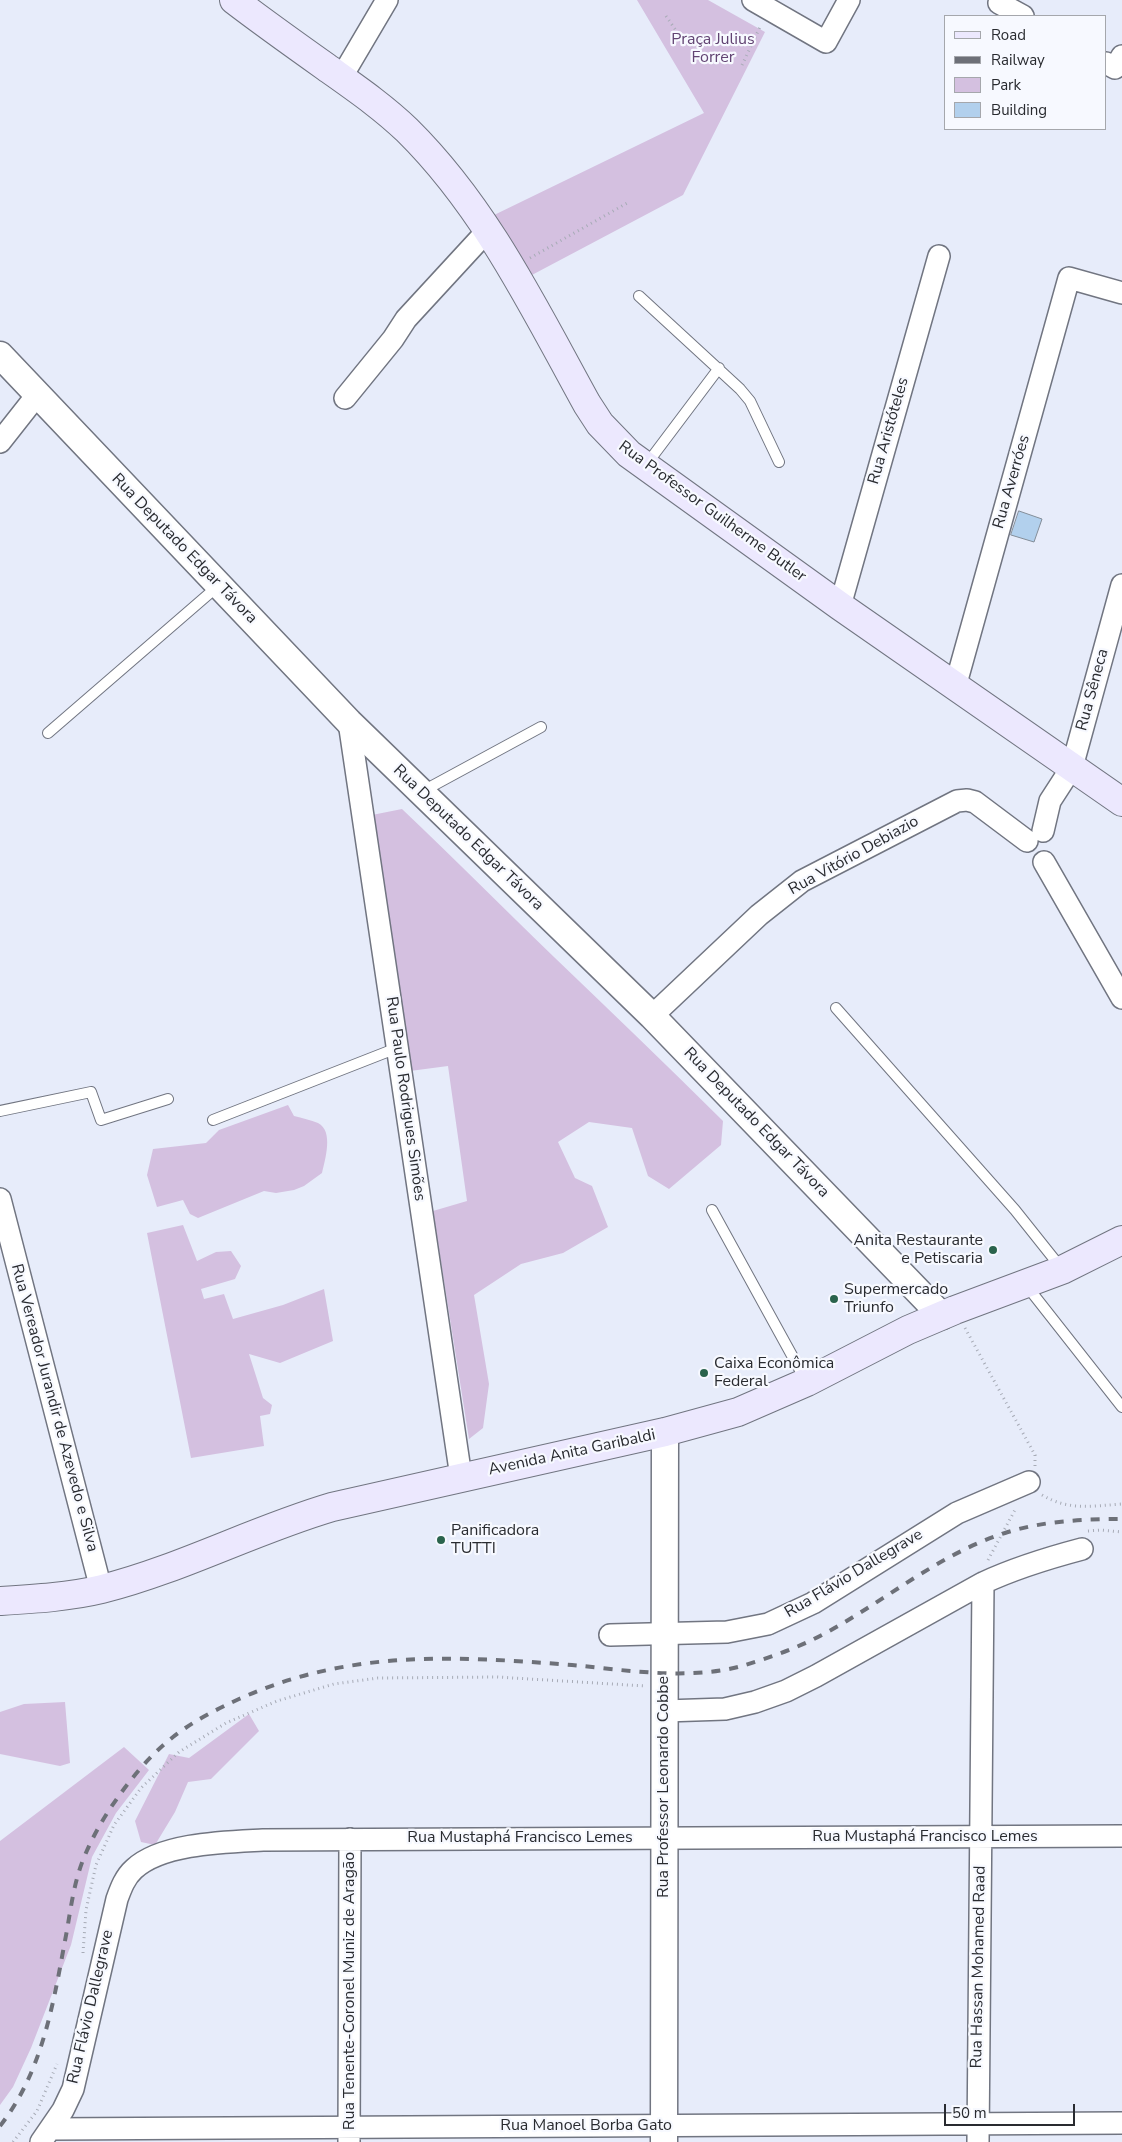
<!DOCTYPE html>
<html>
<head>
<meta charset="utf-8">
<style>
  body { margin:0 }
  #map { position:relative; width:1122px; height:2142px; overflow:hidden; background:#e7ecfa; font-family:"Nunito Sans",sans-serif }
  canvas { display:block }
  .legend { position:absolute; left:944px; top:15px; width:162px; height:115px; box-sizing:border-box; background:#f7f9ff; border:1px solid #a5a7ac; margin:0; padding:6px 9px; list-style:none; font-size:15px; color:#292b30 }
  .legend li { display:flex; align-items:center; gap:10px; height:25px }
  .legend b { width:25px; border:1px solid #a5a7ac }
  .scale { position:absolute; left:944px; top:2104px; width:131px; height:22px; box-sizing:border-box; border:2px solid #292b30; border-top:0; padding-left:6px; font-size:15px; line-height:18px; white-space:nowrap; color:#292b30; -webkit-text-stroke:4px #f7f9ff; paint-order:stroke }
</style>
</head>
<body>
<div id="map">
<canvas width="1122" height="2142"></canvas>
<ul class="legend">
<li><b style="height:6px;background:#ece8fe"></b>Road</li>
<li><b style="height:6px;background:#6d7078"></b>Railway</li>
<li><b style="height:14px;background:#d4c0e0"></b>Park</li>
<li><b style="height:14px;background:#b2d0ed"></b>Building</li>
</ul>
<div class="scale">50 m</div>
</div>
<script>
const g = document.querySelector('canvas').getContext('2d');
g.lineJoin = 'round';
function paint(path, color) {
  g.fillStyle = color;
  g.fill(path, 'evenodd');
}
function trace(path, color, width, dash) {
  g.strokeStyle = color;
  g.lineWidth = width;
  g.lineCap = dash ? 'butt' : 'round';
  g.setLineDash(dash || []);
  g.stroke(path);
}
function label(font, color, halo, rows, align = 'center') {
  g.font = font + ' "Nunito Sans",sans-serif';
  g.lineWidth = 4.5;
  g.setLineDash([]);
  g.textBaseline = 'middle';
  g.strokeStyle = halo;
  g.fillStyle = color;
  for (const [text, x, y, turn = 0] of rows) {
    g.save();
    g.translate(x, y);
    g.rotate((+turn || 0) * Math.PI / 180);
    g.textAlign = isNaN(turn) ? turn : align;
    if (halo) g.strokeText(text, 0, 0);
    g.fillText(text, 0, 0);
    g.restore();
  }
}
paint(new Path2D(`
  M637 0H708L765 32 683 195 530 276 492 216 704 113Z
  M402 809C454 858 503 908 554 957 611 1012 668 1066 723 1121L721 1145 669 1189 648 1176 632 1128 589 1122 558 1142 575 1178 592 1186 608 1227 563 1253 521 1264 474 1295 489 1384 483 1428 469 1439 433 1211 467 1201 448 1066 410 1071 372 815Z
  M288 1105 294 1116C302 1118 311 1120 318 1123 334 1131 325 1160 322 1173L304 1186 294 1190 276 1193 264 1191 198 1218 190 1214 183 1200 157 1207 147 1175 153 1149 206 1143 219 1130Z
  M183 1225 197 1261 216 1252 231 1251 241 1266 235 1279 201 1289 204 1299 224 1294 233 1319 283 1305 324 1289 333 1341 280 1363 249 1354 263 1398 272 1405 270 1414 260 1416 264 1446 191 1458 147 1233Z
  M65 1702 70 1763 60 1766 0 1754V1712L24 1704Z
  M249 1714 259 1731 211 1779 188 1782 175 1812 155 1845 141 1842 135 1821 169 1754 189 1758Z
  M124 1747 149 1770 116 1813 92 1857 71 1945 31 2048 13 2087 0 2105V1841Z`), '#d4c0e0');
const building = new Path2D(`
  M1019 511 1042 519 1034 542 1011 535Z`);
paint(building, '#b2d0ed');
trace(building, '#838d98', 1);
const service = new Path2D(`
  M639 296 740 389 750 401 779 462
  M646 465 719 368
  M48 733 218 586
  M423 791 541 727
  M836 1008 1015 1210 1062 1269
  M0 1111 91 1092 101 1120 168 1099
  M213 1120 397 1048
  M712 1210 806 1381
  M1026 1285 1122 1407`);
const minor = new Path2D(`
  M753 0 826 42 849 0
  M1000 0 999 3 1023 16
  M1106 63 1115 68 1122 56
  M341 78 387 0
  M345 398 393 339 406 319 488 230
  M0 442 37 395
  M840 606 939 256
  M955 687 1069 278 1122 293
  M349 722 461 1477
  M1043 831 1050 801 1072 767 1122 585
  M1044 862 1122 998
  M652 1016 759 915 802 881 957 801 967 800 975 802 1027 841
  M0 1199 101 1589
  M610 1635 727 1632 768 1624 813 1603 957 1513 1029 1482
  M665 1711 725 1709 755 1702 786 1691 816 1676 983 1583C1015 1568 1048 1558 1082 1549
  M51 2129 1122 2123
  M349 2141 350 1839
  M41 2142 63 2110 73 2089 117 1899C121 1888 125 1877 134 1869 162 1843 226 1842 263 1840L1122 1836
  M978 2142 983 1583`);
const tertiary = new Path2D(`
  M0 355 349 722 652 1016 942 1316
  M664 2142 665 1432`);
const secondary = new Path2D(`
  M234 0C264 23 295 45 326 67 354 87 382 106 407 130 486 208 534 308 587 404L600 424 629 454 840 606 1122 802
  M0 1601C34 1599 69 1597 102 1589 181 1569 254 1530 332 1507L665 1432 738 1412 807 1382 908 1330 955 1310 1062 1270 1122 1240`);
trace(service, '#717581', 12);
trace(minor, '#717581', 24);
trace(tertiary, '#717581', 29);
trace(secondary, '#717581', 30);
trace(new Path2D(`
  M666 16 684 42
  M742 65 761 25
  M530 258 629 202
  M965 1328 1035 1455V1466
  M1042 1495C1069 1511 1092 1506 1122 1504
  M1088 1531 1101 1530 1122 1532
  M988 1560 1016 1508
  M83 1953 86 1910 96 1865 114 1825 141 1788 179 1752 226 1723 277 1701 334 1684 378 1678 497 1677 645 1686
  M13 2142 37 2111 57 2064`), '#a7abb6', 3, [1, 4]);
trace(service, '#fff', 10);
trace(minor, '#fff', 21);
trace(tertiary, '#fff', 26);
trace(secondary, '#ece8fe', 28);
trace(new Path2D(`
  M0 2126C44 2070 54 1999 67 1930 71 1907 74 1883 83 1860 96 1827 117 1796 140 1769 170 1734 198 1718 239 1699 350 1649 455 1656 572 1665 625 1670 685 1680 738 1667 763 1660 789 1651 812 1640 879 1607 936 1554 1008 1532 1044 1521 1084 1519 1122 1519`), '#6d7078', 4, [9, 9]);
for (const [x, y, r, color] of [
  [993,1250,5,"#2a634c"],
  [834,1299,5,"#2a634c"],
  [704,1373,5,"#2a634c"],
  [441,1540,5,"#2a634c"]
]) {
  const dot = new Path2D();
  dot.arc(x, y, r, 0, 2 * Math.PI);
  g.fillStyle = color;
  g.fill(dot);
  trace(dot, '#f7f9ff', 2);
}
label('16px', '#624473', '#f7f9ff', [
  ["Praça Julius",713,40],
  ["Forrer",713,58]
]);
label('16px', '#292b30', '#f7f9ff', [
  ["Rua Aristóteles",889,431,-74],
  ["Rua Averróes",1012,482,-74],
  ["Rua Professor Guilherme Butler",712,512,36],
  ["Rua Deputado Edgar Távora",184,549,46],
  ["Rua Sêneca",1093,690,-75],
  ["Rua Deputado Edgar Távora",468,838,44],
  ["Rua Vitório Debiazio",854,856,-29],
  ["Rua Paulo Rodrigues Simões",405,1099,82],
  ["Rua Deputado Edgar Távora",756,1123,46],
  ["Rua Vereador Jurandir de Azevedo e Silva",54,1408,75],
  ["Avenida Anita Garibaldi",572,1453,-12],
  ["Rua Flávio Dallegrave",854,1574,-31],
  ["Rua Professor Leonardo Cobbe",664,1787,-90],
  ["Rua Mustaphá Francisco Lemes",925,1837],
  ["Rua Mustaphá Francisco Lemes",520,1838],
  ["Rua Hassan Mohamed Raad",979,1967,-89],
  ["Rua Tenente-Coronel Muniz de Aragão",350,1991,-90],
  ["Rua Flávio Dallegrave",91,2007,-77],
  ["Rua Manoel Borba Gato",586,2126]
]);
label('16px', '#292b30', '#f7f9ff', [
  ["Anita Restaurante",983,1241,"right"],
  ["e Petiscaria",983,1259,"right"],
  ["Supermercado",844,1290],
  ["Triunfo",844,1308],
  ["Caixa Econômica",714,1364],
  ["Federal",714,1382],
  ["Panificadora",451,1531],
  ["TUTTI",451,1549]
], 'left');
</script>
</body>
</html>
